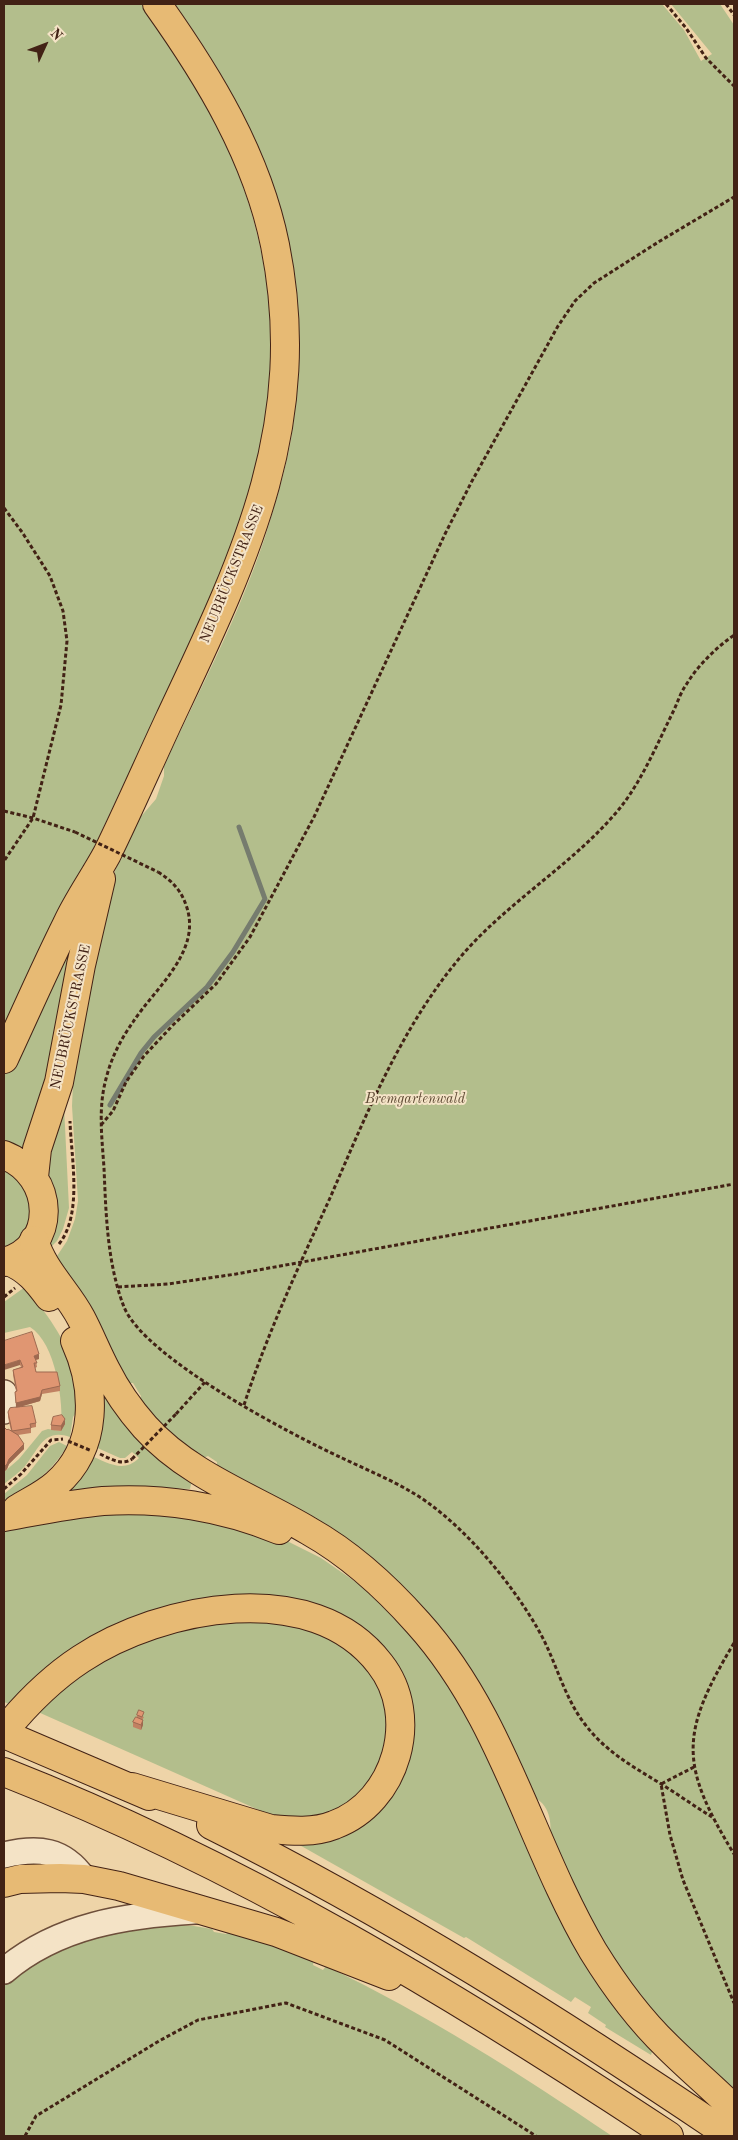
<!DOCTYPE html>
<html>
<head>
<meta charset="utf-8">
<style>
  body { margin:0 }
  #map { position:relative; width:738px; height:2140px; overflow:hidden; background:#eed4a8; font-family:"Old Standard TT",serif }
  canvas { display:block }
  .frame { position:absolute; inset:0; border:5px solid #422215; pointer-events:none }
  .north { position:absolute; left:20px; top:20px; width:50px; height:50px; -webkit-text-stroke:4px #f4e3c6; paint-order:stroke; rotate:47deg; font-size:14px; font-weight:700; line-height:20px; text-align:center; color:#422215 }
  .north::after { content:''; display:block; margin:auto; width:18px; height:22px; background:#422215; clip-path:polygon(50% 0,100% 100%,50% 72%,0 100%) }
</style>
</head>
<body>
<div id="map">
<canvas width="738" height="2140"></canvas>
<div class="frame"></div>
<div class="north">N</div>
</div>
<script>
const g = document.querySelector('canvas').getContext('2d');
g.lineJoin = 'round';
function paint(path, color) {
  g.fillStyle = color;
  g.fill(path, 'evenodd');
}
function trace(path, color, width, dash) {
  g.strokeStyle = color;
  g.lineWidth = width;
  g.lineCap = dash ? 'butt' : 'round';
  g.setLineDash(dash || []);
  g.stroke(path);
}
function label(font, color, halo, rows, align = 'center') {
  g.font = font + ' "Old Standard TT",serif';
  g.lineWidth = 4;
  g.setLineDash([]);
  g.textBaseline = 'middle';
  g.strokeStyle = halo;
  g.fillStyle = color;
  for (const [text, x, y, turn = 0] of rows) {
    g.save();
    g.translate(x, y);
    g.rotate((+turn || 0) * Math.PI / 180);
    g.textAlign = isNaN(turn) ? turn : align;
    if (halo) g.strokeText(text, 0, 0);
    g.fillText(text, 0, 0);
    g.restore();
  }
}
paint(new Path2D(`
  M4 4H141C216 106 267 206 271 336 272 366 271 397 266 426 254 487 231 545 209 602L4 1039Z
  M175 4H662L684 30 701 61 712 54 671 4H720L734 25V2100L675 2043 605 1949 550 1839C552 1823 550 1803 532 1797L468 1664 447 1634 405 1588 375 1562 217 1472V1462L208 1456 203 1458 184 1449 138 1403 141 1396 133 1383H126C104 1336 89 1300 55 1259L67 1241 75 1219 78 1201 72 1106 74 1059 84 992 94 976 87 974 115 871 138 820 156 799 164 776V766C199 691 239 616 265 537 276 501 288 463 293 426 318 264 268 134 175 4Z
  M81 924 30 1153 4 1147V1076Z
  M64 1106 69 1208 63 1229 57 1241 49 1249 44 1172Z
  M4 1168C14 1174 23 1182 28 1194 35 1208 30 1231 17 1241 13 1244 8 1246 4 1249Z
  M25 1287C44 1310 68 1341 74 1371 76 1384 77 1398 78 1410L73 1417 70 1437C44 1428 39 1449 25 1466 19 1473 11 1478 4 1484V1472L19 1459 42 1431 48 1429 61 1431C64 1403 56 1343 30 1327L4 1333V1302Z
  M95 1390 108 1394 132 1434 134 1433 192 1480 190 1489 134 1487 77 1490 67 1498H52L89 1455C107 1462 123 1474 139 1458L132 1452 125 1458H120L93 1446Z
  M59 1442 67 1446C52 1472 30 1487 4 1502V1494L27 1475 50 1446Z
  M153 1507 285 1540 321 1558 376 1596 437 1662 653 2049 651 2055 605 2027 606 2025 588 2013 591 2007 575 1997 571 2002 466 1937 464 1938 296 1843 399 1769 374 1647 220 1604 12 1705 4 1702V1529L17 1524Z
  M232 1622C267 1623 305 1622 336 1642 353 1652 372 1669 379 1688 401 1741 372 1808 312 1817 299 1819 283 1817 270 1815L38 1712C78 1674 124 1642 179 1630 196 1626 215 1625 232 1622Z
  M161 1924 194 1926 212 1929 214 1932 226 1934 229 1932 254 1938 314 1960 313 1965 323 1970 326 1966C426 2014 520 2074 612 2136H4V1986C42 1947 109 1931 161 1924Z`), '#b3be8c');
trace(new Path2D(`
  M110 1105 141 1053 154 1037 207 987 233 952 265 899 239 827`), '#767c6e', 5);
const minor = new Path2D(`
  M4 1393 7 1401 4 1411
  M4 1855C38 1847 63 1849 84 1879
  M4 1971C58 1925 127 1915 195 1911`);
const major = new Path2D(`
  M4 1059C25 1014 45 968 67 924 78 900 94 878 107 854 129 809 149 763 170 718 244 561 311 425 275 245 257 156 209 77 157 4
  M4 1155C56 1175 58 1248 4 1262
  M34 1177 37 1149 59 1082 81 965 101 879`);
const highway = new Path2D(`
  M34 1240C43 1271 67 1291 81 1318 90 1335 97 1353 106 1370 116 1390 130 1410 145 1427 189 1476 254 1498 309 1531 350 1554 387 1588 418 1623 503 1717 530 1844 593 1951 614 1985 638 2018 667 2046 689 2068 712 2087 734 2109
  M8 1261C27 1268 38 1282 49 1297
  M17 1509C30 1501 45 1494 56 1484 99 1447 96 1387 75 1341
  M4 1517C37 1511 70 1504 103 1501 162 1497 224 1507 279 1530
  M4 1731C26 1704 52 1678 81 1659 161 1606 313 1576 380 1664 421 1716 397 1802 334 1825 314 1833 292 1831 271 1829L132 1787
  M4 1734 149 1796
  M4 1772C241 1865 457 1996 669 2136
  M211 1825C392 1915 563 2023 730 2136
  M4 1883 20 1879 60 1878 84 1879 119 1886 276 1932 389 1976`);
trace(minor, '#6d4e3a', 28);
trace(major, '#422215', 30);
trace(highway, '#422215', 30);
trace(new Path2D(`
  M666 4 686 28 706 58 734 86
  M726 4 734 15
  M4 508 22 532 50 576 63 611 67 641 61 705 33 818 4 861
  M4 811 33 818 75 832
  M158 872C171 880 181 890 186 905 203 951 155 988 133 1022 121 1039 111 1058 106 1079 98 1108 102 1138 104 1168 106 1214 107 1263 124 1307 145 1358 290 1434 342 1458 371 1472 400 1483 427 1502 470 1533 513 1585 539 1631 556 1661 563 1695 584 1723 604 1750 630 1765 658 1782 676 1793 694 1806 712 1817
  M101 1125 113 1111 126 1082 144 1056 173 1025 216 984 250 937 314 817 445 534 472 481 558 326 575 301 594 283 660 241 734 197
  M59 1244C83 1214 71 1157 70 1121
  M118 1287 168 1284 236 1274 734 1184
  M4 1297 15 1288
  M244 1405C267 1334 299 1266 330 1198 367 1113 402 1025 463 954 510 900 576 862 620 808 643 779 658 742 674 710 678 701 681 692 686 685 698 665 716 648 734 635
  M176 1414 205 1382
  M100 1454C111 1459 122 1466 132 1459
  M4 1489 21 1474 51 1440 63 1439
  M734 1643C680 1733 679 1764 734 1854
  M694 1767 661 1784 670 1835 683 1880 734 2003
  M25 2136 36 2116 159 2041 198 2020 286 2003 385 2040 536 2136`), '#422215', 3, [4, 2.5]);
trace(minor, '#f4e3c6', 25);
trace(major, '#e7ba74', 28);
trace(highway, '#e7ba74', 28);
trace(new Path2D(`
  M75 832 158 872
  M68 1441 92 1451
  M132 1459 176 1414`), '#422215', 3, [4, 2.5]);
paint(new Path2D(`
  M4 1341 39 1359 36 1360 37 1367 35 1368 36 1372 60 1386V1391L42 1394 40 1401 19 1407 36 1423V1427L31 1428V1433L18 1435 24 1449 9 1464 7 1469 4 1472V1427L7 1430 11 1431 8 1417V1412L16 1407 15 1392 16 1391 13 1375V1370L21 1367 20 1365Z
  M65 1424 61 1431 51 1430V1425Z
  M137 1715 144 1717 142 1720 143 1725 141 1730 133 1727V1722L137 1717Z`), '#c18162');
paint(new Path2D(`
  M39 1354V1359L34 1360V1356Z
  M20 1360V1365L4 1370V1365Z
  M42 1390V1394L40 1401 16 1408V1403Z
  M65 1419V1424L61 1431V1426Z
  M24 1444V1449L9 1464 7 1469 4 1472V1467L9 1459Z
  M143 1720V1725L141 1730V1725Z`), '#9d6950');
const building = new Path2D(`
  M32 1332 39 1354 34 1356 37 1363H34L36 1372H57L60 1386 42 1390 40 1397 16 1403 15 1392 17 1391 13 1370 23 1367 20 1360 4 1365V1341Z
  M32 1406 36 1423 30 1424 31 1428 12 1431 8 1412 10 1408Z
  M62 1415 65 1419 61 1426 51 1425 53 1417Z
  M4 1427 7 1430 8 1429 18 1435 24 1444 9 1459 7 1464 4 1467Z
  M139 1710 144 1712 142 1717 137 1715Z
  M136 1717 143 1720 141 1725 133 1722Z`);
paint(building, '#e09672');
trace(building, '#9d6950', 1);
label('14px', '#422215', '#f4e3c6', [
  ["NEUBRÜCKSTRASSE",232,574,-68],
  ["NEUBRÜCKSTRASSE",71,1017,-78]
]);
label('italic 14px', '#5e4933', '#f4e3c6', [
  ["Bremgartenwald",415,1099]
]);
</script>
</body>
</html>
